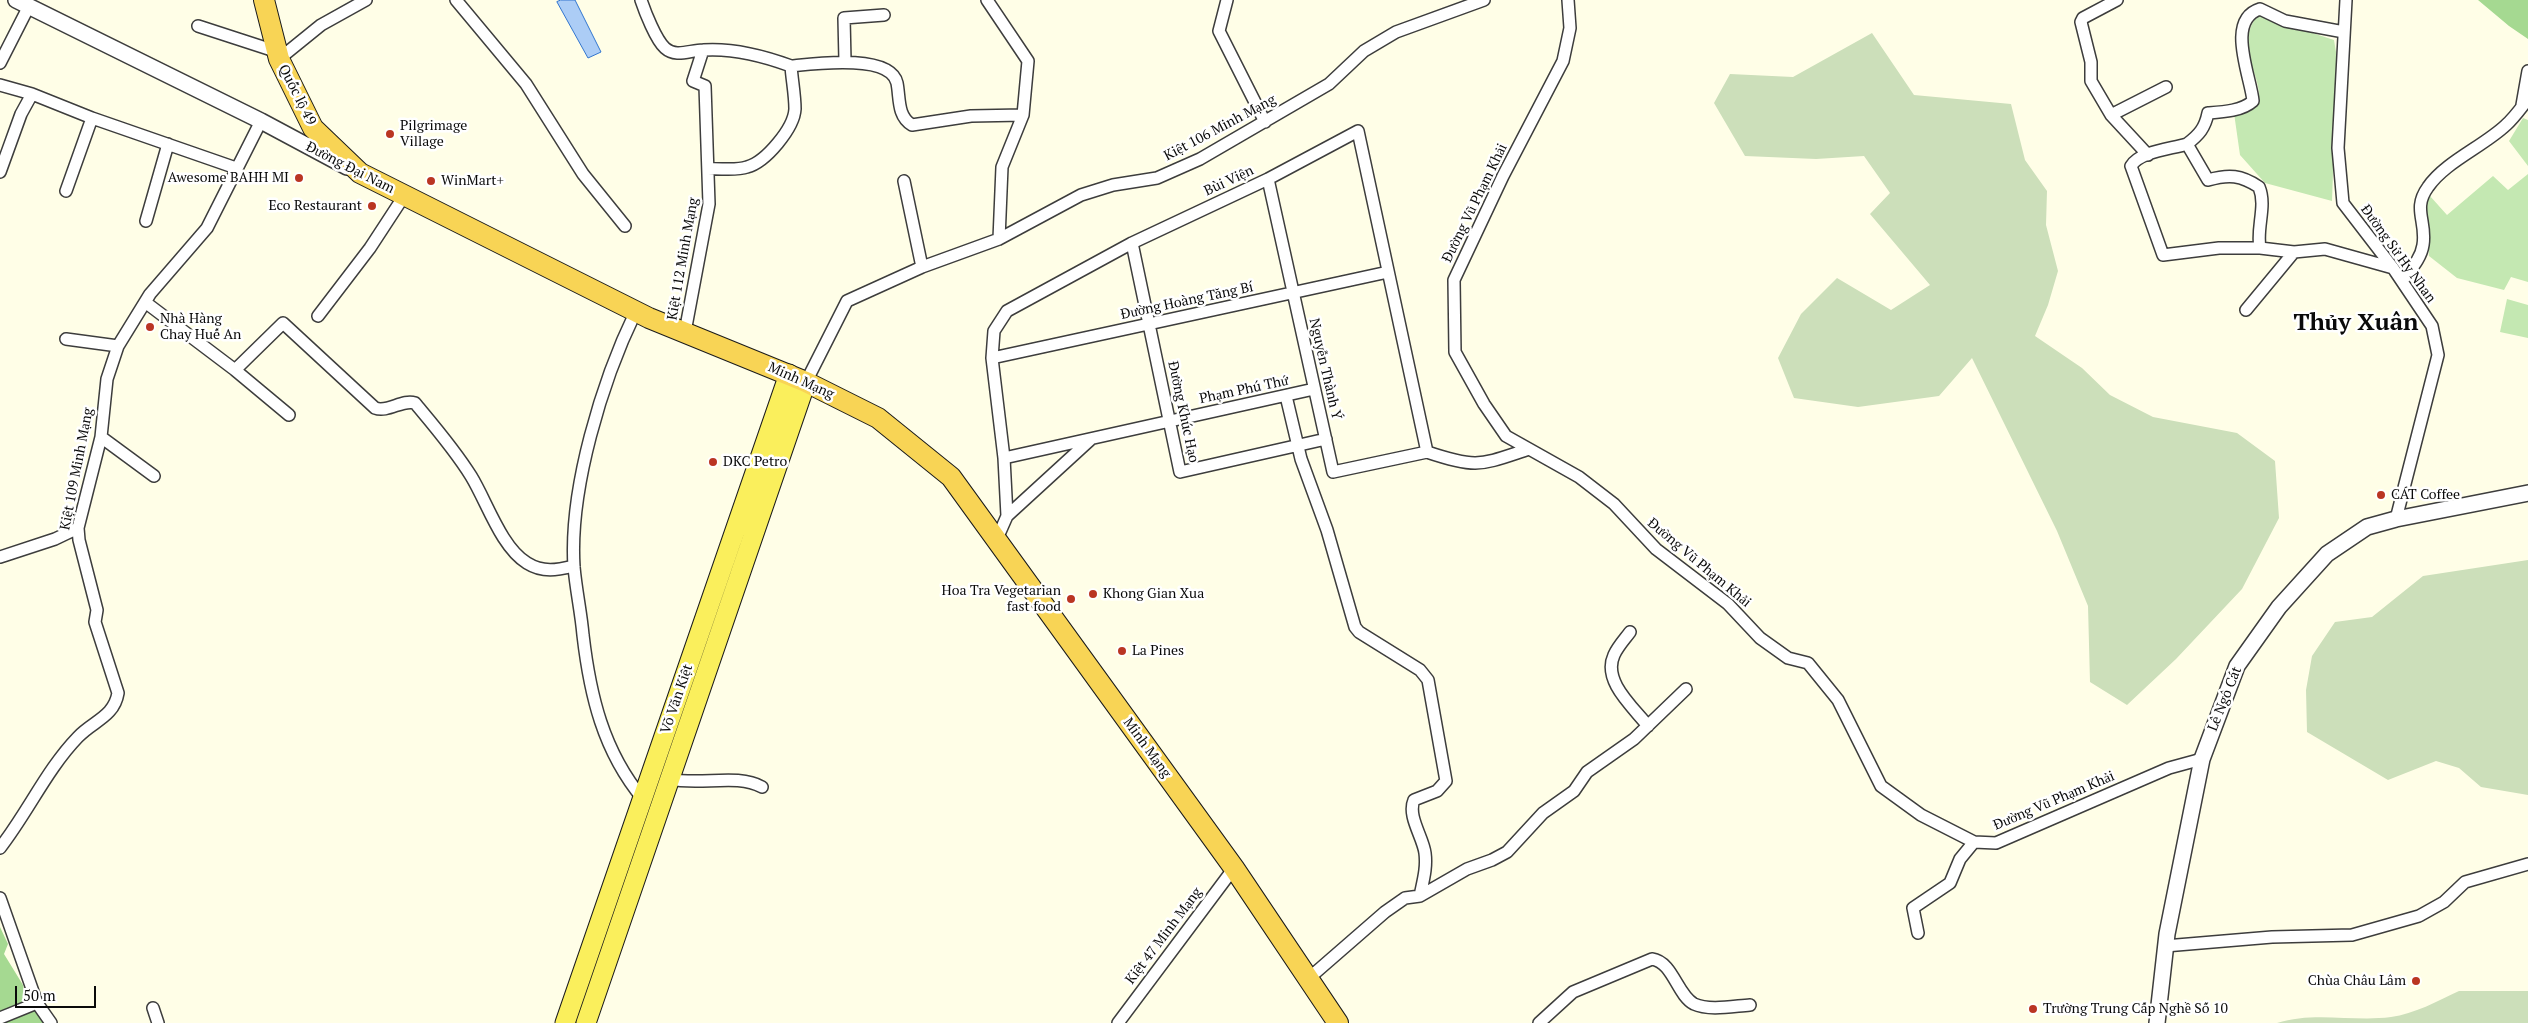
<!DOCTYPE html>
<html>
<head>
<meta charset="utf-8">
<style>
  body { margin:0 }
  #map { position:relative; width:2528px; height:1023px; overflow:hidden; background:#fffee7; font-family:"PT Serif",serif }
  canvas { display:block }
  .scale { position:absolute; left:15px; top:986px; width:81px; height:22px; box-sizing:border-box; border:2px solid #0a0a0a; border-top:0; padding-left:6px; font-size:15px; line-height:18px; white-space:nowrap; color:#0a0a0a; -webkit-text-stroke:4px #fff; paint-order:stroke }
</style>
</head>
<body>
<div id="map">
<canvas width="2528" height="1023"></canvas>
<div class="scale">50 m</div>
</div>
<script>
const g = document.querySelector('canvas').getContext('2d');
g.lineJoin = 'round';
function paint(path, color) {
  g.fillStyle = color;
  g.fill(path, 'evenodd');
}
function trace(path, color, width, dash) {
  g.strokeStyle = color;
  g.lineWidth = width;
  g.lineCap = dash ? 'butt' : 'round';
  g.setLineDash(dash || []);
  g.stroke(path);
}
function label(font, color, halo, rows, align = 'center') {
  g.font = font + ' "PT Serif",serif';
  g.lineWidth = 5;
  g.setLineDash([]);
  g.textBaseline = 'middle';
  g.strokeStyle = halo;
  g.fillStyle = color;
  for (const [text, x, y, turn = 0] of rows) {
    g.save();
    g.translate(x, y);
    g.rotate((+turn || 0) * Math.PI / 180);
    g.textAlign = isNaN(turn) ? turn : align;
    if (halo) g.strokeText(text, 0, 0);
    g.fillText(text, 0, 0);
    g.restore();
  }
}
paint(new Path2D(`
  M2257 15 2334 40 2337 58 2332 201 2265 183 2240 155 2234 113 2259 103C2262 68 2233 54 2257 15Z
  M2523 118 2528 120V166L2509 141Z
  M2528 174V282L2511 277 2504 290 2457 278 2429 256 2425 209 2430 196 2447 215 2493 176 2508 190Z
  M2507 299 2528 305V338L2500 332Z`), '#c4e8b2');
paint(new Path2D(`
  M2478 0H2528V39L2509 26Z
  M0 927 8 944 4 954 23 985 26 1000 45 1012 51 1023H0Z`), '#a5d991');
paint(new Path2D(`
  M1872 33 1914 95 2011 104 2025 160 2047 191 2046 225 2058 271 2048 305 2035 336 2082 368 2110 395 2153 417 2237 433 2275 461 2279 518 2242 589 2176 659 2127 705 2090 682 2088 606 2057 531 1972 358 1939 396 1858 407 1794 398 1778 358 1801 314 1837 278 1891 310 1930 285 1870 214 1890 193 1864 156 1816 159 1745 156 1714 103 1730 74 1793 77Z
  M2528 560V795L2481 787 2459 768 2436 761 2388 780 2307 732 2306 690 2312 656 2335 622 2372 617 2423 576Z
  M2459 991H2528V1023H2277C2314 1011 2353 1022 2391 1017 2414 1014 2438 1001 2459 991Z`), '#ccdfba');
const water = new Path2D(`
  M561 0H575L601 52 588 58 557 2Z`);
paint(water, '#accdf6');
trace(water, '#3275ce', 1);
const minor = new Path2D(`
  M456 0 526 84 583 174 625 226
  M641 0C645 12 656 40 665 48 676 58 690 50 703 50 731 48 764 56 791 66
  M987 0 1028 61 1023 115 1002 167 999 239
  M1227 0 1219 31 1265 122
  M1568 0 1570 28 1563 61 1503 176 1454 280 1455 352 1484 404 1506 436 1579 477 1614 504 1656 549 1728 604 1760 638 1788 658 1808 663 1838 700 1881 786 1921 815 1974 842 1996 843 2169 768 2202 759
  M2117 0 2083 18 2081 22 2091 62V81L2111 115 2148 155
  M2346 0 2338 148 2343 203 2393 268 2432 326 2438 355 2396 519
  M198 26 278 52
  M279 59 321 25 366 0
  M845 61 844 18 884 15
  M0 63 29 6
  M0 85 32 94 92 118 236 168
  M2522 105 2528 71
  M2111 115 2166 87
  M2187 144C2172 149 2140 151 2131 166L2163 255 2219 248H2260L2294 252 2325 249 2393 268
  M708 169C720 168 736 171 747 167 766 162 794 128 795 109 795 95 792 80 791 66 812 64 890 53 897 83 900 98 897 116 912 125L971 116 1023 115
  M0 172 21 114 32 94
  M1268 179 1333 472 1427 452
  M904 181 922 267
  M66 191 92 118
  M146 221 168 144
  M1132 243 1180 472 1326 439
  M2260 248C2256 228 2267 206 2259 187 2241 175 2229 174 2208 180L2187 144C2199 135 2205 128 2208 113 2223 112 2242 111 2253 101 2251 77 2225 20 2260 9L2285 21 2344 32
  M2402 281C2410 270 2421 259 2423 245 2427 221 2412 209 2428 187 2445 162 2484 146 2506 125 2514 118 2521 108 2528 99
  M145 302 235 370 289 415
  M2246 310 2294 252
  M636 311C602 381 569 489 574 567 576 590 581 612 583 635 590 695 603 751 643 799
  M318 316 370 248 404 196
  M685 332 709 204 705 86 693 81 703 50
  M66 339 118 346
  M992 358 1388 272
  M235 370 283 323 375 408C388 413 402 399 415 403 435 427 455 450 471 476 487 502 501 547 527 563 543 573 557 570 574 566
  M806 382 847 301 922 267 999 239 1081 195 1113 185 1157 178 1200 159 1329 84 1364 51 1396 32 1484 0
  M1286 396 1301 459 1327 530 1355 627 1359 632 1420 670 1428 680 1446 781 1437 791 1414 800C1407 816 1423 837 1425 853 1427 868 1423 881 1420 896
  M101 437 154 476
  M1427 452C1478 469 1480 465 1529 449
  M1004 458 1314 389
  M1007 516 1004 458 992 358 994 331 1007 311 1132 243 1268 179 1358 131 1427 452
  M996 541 1007 516 1090 440
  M0 557 55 539 78 528
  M1630 632C1625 639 1618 646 1614 655 1602 681 1633 707 1648 726
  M670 779C700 786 737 773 762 787
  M0 848C28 812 47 769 78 737 93 721 114 717 118 693L95 622 97 610 79 540 78 528 101 437 107 379 118 346 150 294 207 228 261 121
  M0 898 37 1003 51 1023
  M1918 933 1913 908 1950 883 1960 859 1974 842
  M2165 946 2272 937 2352 935 2419 916 2444 902 2465 882 2528 864
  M1308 979 1385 912 1405 898 1420 896 1467 869 1492 860 1507 852 1543 813 1574 791 1587 772 1634 739 1686 689
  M153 1008 158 1023
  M0 1018 37 1003
  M1118 1023 1234 868
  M1539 1023 1573 992 1652 959C1673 962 1677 995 1694 1004 1709 1011 1734 1006 1750 1005`);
const tertiary = new Path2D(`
  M16 0 261 121 347 167
  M2157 1023 2167 934 2202 759 2237 666 2279 607 2327 554 2367 527 2396 519 2528 493`);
const primary = new Path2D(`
  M565 1023 789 374
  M586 1023 806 382`);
const trunk = new Path2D(`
  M264 0 279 59 313 128 360 173 649 318 806 382 878 418 951 477 1234 868 1338 1023`);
trace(minor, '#3d3d3d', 14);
trace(tertiary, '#3d3d3d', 18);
trace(primary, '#1b1b1b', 21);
trace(trunk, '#1b1b1b', 22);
trace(minor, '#fff', 11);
trace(tertiary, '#fff', 15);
trace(primary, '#faef5c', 19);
trace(trunk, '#f8d455', 20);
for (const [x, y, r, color] of [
  [390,134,5,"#ba3522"],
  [299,178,5,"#ba3522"],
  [431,181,5,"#ba3522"],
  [372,206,5,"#ba3522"],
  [150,327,5,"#ba3522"],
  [713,462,5,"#ba3522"],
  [2381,495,5,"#ba3522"],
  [1093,594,5,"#ba3522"],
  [1071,599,5,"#ba3522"],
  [1122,651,5,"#ba3522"],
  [2416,981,5,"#ba3522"],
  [2033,1009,5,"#ba3522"]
]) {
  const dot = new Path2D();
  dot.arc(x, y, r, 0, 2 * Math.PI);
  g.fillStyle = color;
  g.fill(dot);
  trace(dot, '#fff', 2);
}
label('14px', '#0a0a0a', '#fff', [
  ["Quốc lộ 49",297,95,63],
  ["Kiệt 106 Minh Mạng",1220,128,-28],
  ["Đường Đại Nam",350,168,27],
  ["Bùi Viện",1229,181,-25],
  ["Đường Vũ Phạm Khải",1475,203,-64],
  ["Đường Sử Hy Nhan",2398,254,54],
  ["Kiệt 112 Minh Mạng",683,259,-80],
  ["Đường Hoàng Tăng Bí",1187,301,-12],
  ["Nguyễn Thành Ý",1325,369,77],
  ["Minh Mạng",801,381,24],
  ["Phạm Phú Thứ",1244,390,-12],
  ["Đường Khúc Hạo",1183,412,78],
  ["Kiệt 109 Minh Mạng",77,469,-79],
  ["Đường Vũ Phạm Khải",1699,563,40],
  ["Võ Văn Kiệt",677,699,-71],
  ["Lê Ngô Cát",2225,699,-68],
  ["Minh Mạng",1147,748,54],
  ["Đường Vũ Phạm Khải",2054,801,-23],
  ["Kiệt 47 Minh Mạng",1164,936,-53]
]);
label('14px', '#0a0a0a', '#fff', [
  ["Pilgrimage",400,126],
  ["Village",400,142],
  ["Awesome BAHH MI",289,178,"right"],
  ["WinMart+",441,181],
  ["Eco Restaurant",362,206,"right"],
  ["Nhà Hàng",160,319],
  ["Chay Huế An",160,335],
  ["DKC Petro",723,462],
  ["CÁT Coffee",2391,495],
  ["Hoa Tra Vegetarian",1061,591,"right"],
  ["fast food",1061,607,"right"],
  ["Khong Gian Xua",1103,594],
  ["La Pines",1132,651],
  ["Chùa Châu Lâm",2406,981,"right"],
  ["Trường Trung Cấp Nghề Số 10",2043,1009]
], 'left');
label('bold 24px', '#0a0a0a', '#fff', [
  ["Thủy Xuân",2356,323]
]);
</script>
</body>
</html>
